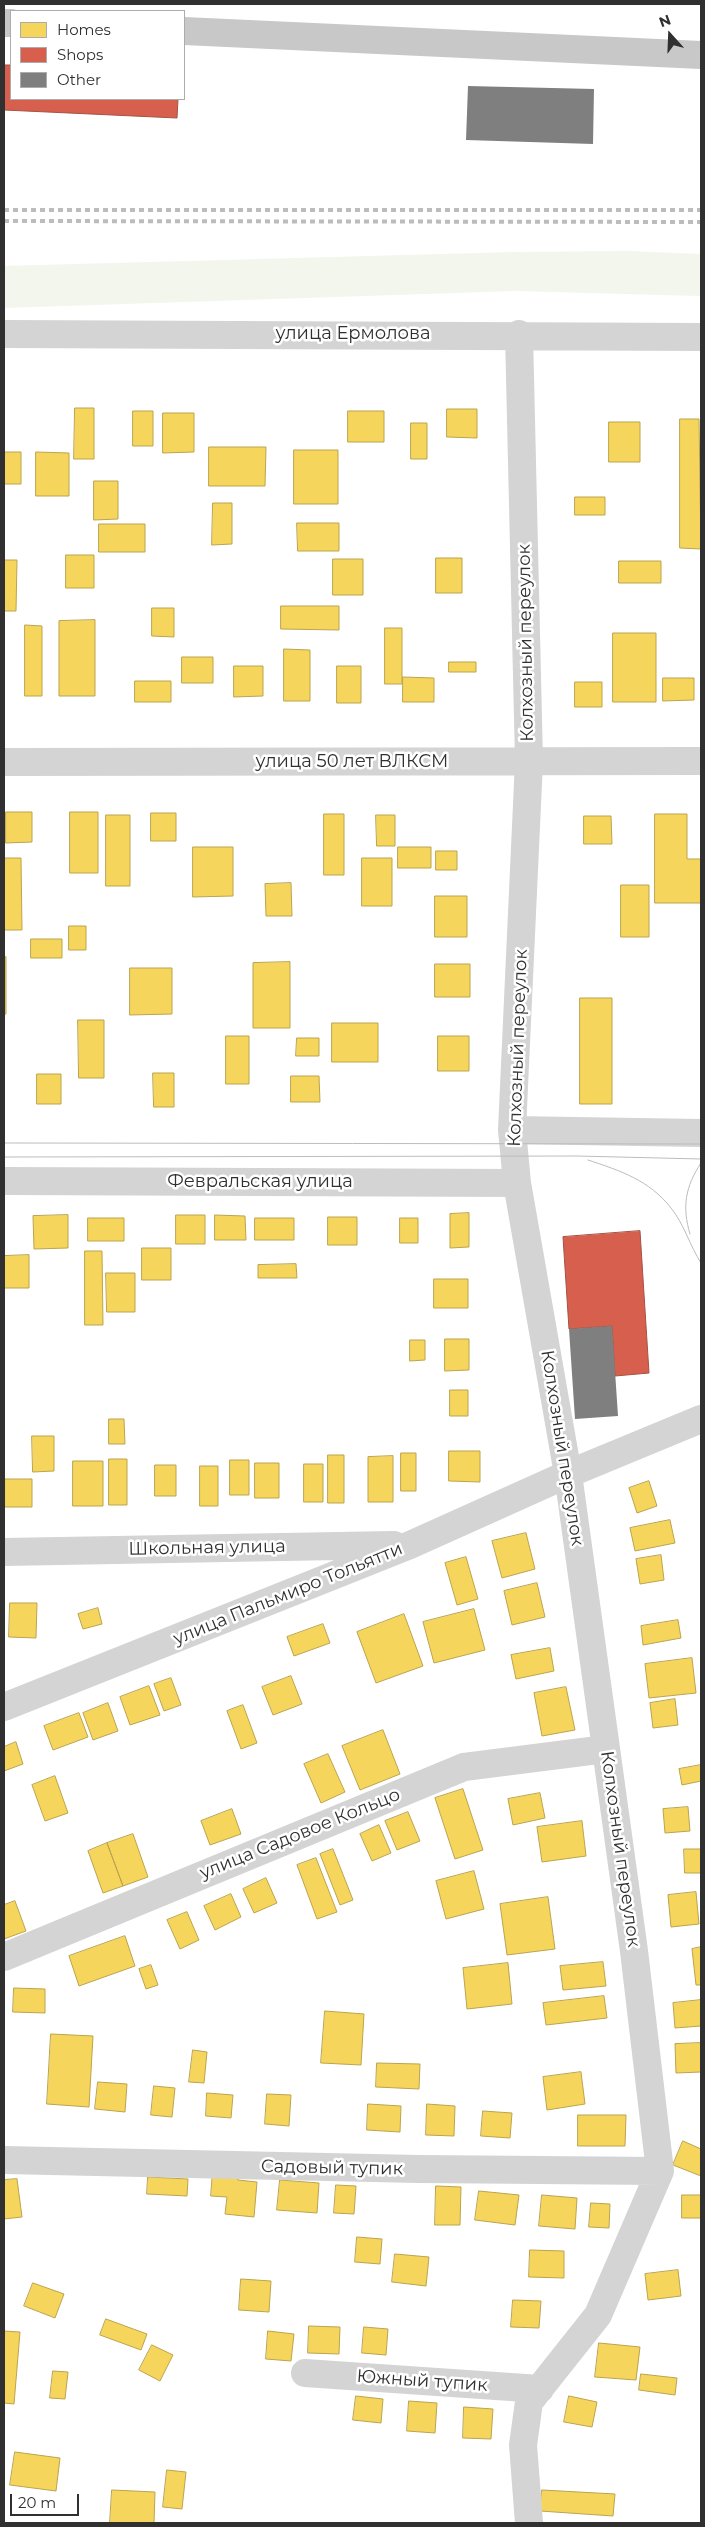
<!DOCTYPE html>
<html>
<head>
<meta charset="utf-8">
<style>
  body { margin:0 }
  #map { position:relative; width:705px; height:2527px; overflow:hidden; background:#fff; font-family:Montserrat,sans-serif }
  canvas { display:block }
  .frame { position:absolute; inset:0; border:5px solid #303030; pointer-events:none }
  .legend { position:absolute; left:10px; top:10px; width:175px; height:90px; box-sizing:border-box; background:#fff; border:1px solid #acacac; margin:0; padding:6px 9px; list-style:none; font-size:15px; color:#303030 }
  .legend li { display:flex; align-items:center; gap:10px; height:25px }
  .legend b { width:25px; border:1px solid #acacac }
  .north { position:absolute; left:645px; top:10px; width:50px; height:50px; -webkit-text-stroke:4px #fff; paint-order:stroke; rotate:340deg; font-size:14px; font-weight:700; line-height:20px; text-align:center; color:#303030 }
  .north::after { content:''; display:block; margin:auto; width:18px; height:22px; background:#303030; clip-path:polygon(50% 0,100% 100%,50% 72%,0 100%) }
  .scale { position:absolute; left:10px; top:2494px; width:69px; height:22px; box-sizing:border-box; border:2px solid #303030; border-top:0; padding-left:6px; font-size:15px; line-height:18px; white-space:nowrap; color:#303030; -webkit-text-stroke:4px #fff; paint-order:stroke }
</style>
</head>
<body>
<div id="map">
<canvas width="705" height="2527"></canvas>
<div class="frame"></div>
<ul class="legend">
<li><b style="height:14px;background:#f6d55c"></b>Homes</li>
<li><b style="height:14px;background:#d6604d"></b>Shops</li>
<li><b style="height:14px;background:#7f7f7f"></b>Other</li>
</ul>
<div class="north">N</div>
<div class="scale">20 m</div>
</div>
<script>
const g = document.querySelector('canvas').getContext('2d');
g.lineJoin = 'round';
function paint(path, color) {
  g.fillStyle = color;
  g.fill(path, 'evenodd');
}
function trace(path, color, width, dash) {
  g.strokeStyle = color;
  g.lineWidth = width;
  g.lineCap = dash ? 'butt' : 'round';
  g.setLineDash(dash || []);
  g.stroke(path);
}
function label(font, color, halo, rows, align = 'center') {
  g.font = font + ' Montserrat,sans-serif';
  g.lineWidth = 5;
  g.setLineDash([]);
  g.textBaseline = 'middle';
  g.strokeStyle = halo;
  g.fillStyle = color;
  for (const [text, x, y, turn = 0] of rows) {
    g.save();
    g.translate(x, y);
    g.rotate((+turn || 0) * Math.PI / 180);
    g.textAlign = isNaN(turn) ? turn : align;
    if (halo) g.strokeText(text, 0, 0);
    g.fillText(text, 0, 0);
    g.restore();
  }
}
paint(new Path2D(`
  M628 251 701 254V296L515 291 4 308V266L515 252Z`), '#f2f6ec');
const homes = new Path2D(`
  M75 408H94V459H74Z
  M447 409H477V438L447 437Z
  M133 411H153V446H133Z
  M348 411H384V442H348Z
  M163 413H194V452L163 453Z
  M680 419H699L701 549 680 548Z
  M609 422H640V462H609Z
  M411 423H427V459H411Z
  M209 447H266L265 486H209Z
  M294 450H338V504H294Z
  M4 452H21V484H4Z
  M36 452 69 453V496H36Z
  M94 481H118V519L94 520Z
  M575 497H605V515H575Z
  M213 503H232V544L212 545Z
  M297 523H339V551H298Z
  M99 524H145V552H99Z
  M66 555H94V588H66Z
  M436 558H462V593H436Z
  M333 559H363V595H333Z
  M4 560H17L16 611H4Z
  M619 561H661V583H619Z
  M281 606H339V630L281 629Z
  M152 608H174V637L152 636Z
  M95 620V696H59V621Z
  M25 625 42 626V696H25Z
  M385 628H402V684H385Z
  M613 633H656V702H613Z
  M284 649 310 650V701H284Z
  M182 657H213V683H182Z
  M449 662H476V672H449Z
  M234 666H263V696L234 697Z
  M337 666H361V703H337Z
  M403 677 434 678V702H403Z
  M663 678H694V700L663 701Z
  M135 681H171V702H135Z
  M575 682H602V707H575Z
  M6 812H32V842L6 843Z
  M70 812H98V873H70Z
  M151 813H176V841H151Z
  M324 814H344V875H324Z
  M655 814H687V859H701V903H655Z
  M106 815H130V886H106Z
  M376 815H395V846H377Z
  M584 816H611L612 844H584Z
  M193 847H233V896L193 897Z
  M398 847H431V868H398Z
  M436 851H457V870H436Z
  M4 858H21L22 930H4Z
  M362 858H392V906H362Z
  M291 883 292 916H266L265 884Z
  M621 885H649V937H621Z
  M435 896H467V937H435Z
  M69 926H86V950H69Z
  M31 939H62V958H31Z
  M6 957V1014H4V958Z
  M290 962V1028H253V963Z
  M435 964H470V997H435Z
  M130 968H172V1014L130 1015Z
  M580 998H612V1104H580Z
  M78 1020H104V1078H79Z
  M332 1023H378V1062H332Z
  M226 1036H249V1084H226Z
  M438 1036H469V1071H438Z
  M297 1038H319V1056H296Z
  M153 1073H174V1107H154Z
  M37 1074H61V1104H37Z
  M291 1076H319L320 1102H291Z
  M469 1213V1247L450 1248V1214Z
  M68 1215V1248L34 1249 33 1216Z
  M176 1215H205V1244H176Z
  M215 1215 245 1216 246 1240H215Z
  M328 1217H357V1245H328Z
  M88 1218H124V1241H88Z
  M255 1218H294V1240H255Z
  M400 1218H418V1243H400Z
  M142 1248H171V1280H142Z
  M85 1251H102L103 1325H85Z
  M29 1255V1288H4V1256Z
  M296 1264 297 1278H258V1265Z
  M106 1273H135V1312H107Z
  M434 1279H468V1308H434Z
  M445 1339H469V1370L445 1371Z
  M410 1340H425V1360L410 1361Z
  M450 1390H468V1416H450Z
  M109 1419H124L125 1444H109Z
  M32 1436H54V1471L33 1472Z
  M449 1451H480V1482L449 1481Z
  M401 1453H416V1491H401Z
  M328 1455H344V1503H328Z
  M393 1456V1502H368V1457Z
  M109 1459H127V1505H109Z
  M230 1460H249V1495H230Z
  M73 1461H103V1506H73Z
  M255 1463H279V1498H255Z
  M304 1464H323V1502H304Z
  M155 1465H176V1496H155Z
  M200 1466H218V1506H200Z
  M5 1479H32V1507H5Z
  M649 1481 657 1506 637 1513 629 1488Z
  M670 1520 675 1543 635 1551 630 1528Z
  M526 1533 535 1569 502 1578 492 1541Z
  M661 1555 664 1580 640 1584 636 1559Z
  M466 1557 478 1599 457 1605 445 1563Z
  M537 1583 545 1617 512 1625 504 1591Z
  M10 1603H37L36 1638 9 1637Z
  M98 1608 102 1624 83 1629 78 1614Z
  M474 1609 485 1650 434 1663 423 1622Z
  M404 1614 423 1666 376 1683 357 1632Z
  M678 1620 681 1638 643 1645 641 1626Z
  M323 1624 330 1643 294 1656 287 1637Z
  M550 1648 554 1671 516 1679 511 1655Z
  M692 1658 696 1693 649 1698 645 1664Z
  M291 1676 302 1704 273 1715 262 1687Z
  M171 1678 181 1705 164 1711 154 1684Z
  M149 1686 160 1715 130 1725 120 1697Z
  M566 1687 575 1730 542 1736 534 1693Z
  M675 1699 678 1725 653 1728 650 1703Z
  M108 1703 118 1731 93 1740 83 1713Z
  M243 1705 257 1743 241 1749 227 1711Z
  M79 1713 88 1737 53 1750 44 1726Z
  M383 1730 400 1774 360 1790 342 1746Z
  M16 1742 23 1764 4 1771V1747Z
  M328 1754 345 1792 321 1803 304 1764Z
  M701 1765V1781L682 1785 679 1769Z
  M55 1776 68 1813 45 1821 32 1785Z
  M463 1789 483 1850 455 1859 435 1798Z
  M540 1793 545 1818 513 1825 508 1799Z
  M688 1807 690 1831 665 1833 663 1809Z
  M232 1809 241 1834 210 1845 201 1821Z
  M408 1812 420 1841 397 1850 385 1821Z
  M582 1821 586 1856 542 1862 537 1827Z
  M379 1825 391 1853 372 1861 360 1834Z
  M133 1834 148 1877 123 1886 107 1843Z
  M107 1843 123 1886 103 1893 88 1851Z
  M333 1849 353 1900 340 1905 320 1854Z
  M684 1849H701V1873H685Z
  M316 1858 337 1912 317 1919 297 1865Z
  M474 1871 484 1909 446 1919 436 1881Z
  M266 1878 277 1903 254 1913 243 1889Z
  M696 1892 699 1924 671 1927 668 1895Z
  M231 1894 241 1917 215 1930 204 1906Z
  M548 1897 555 1949 507 1955 500 1904Z
  M15 1901 26 1931 4 1939V1905Z
  M187 1912 199 1940 180 1949 167 1920Z
  M125 1936 135 1966 79 1986 69 1956Z
  M701 1947V1985H696L692 1949Z
  M603 1962 606 1986 563 1990 560 1966Z
  M508 1963 512 2004 467 2009 463 1968Z
  M151 1965 158 1985 146 1989 139 1969Z
  M14 1988 45 1989V2013L13 2012Z
  M604 1996 607 2018 546 2025 543 2003Z
  M701 2000V2026L675 2028 673 2003Z
  M325 2011 364 2014 361 2065 321 2063Z
  M51 2034 93 2036 89 2107 47 2104Z
  M701 2043V2072L676 2073 675 2044Z
  M193 2050 207 2052 204 2083 189 2082Z
  M377 2063 420 2064 419 2089 376 2087Z
  M581 2072 585 2104 547 2110 543 2077Z
  M98 2082 127 2084 125 2112 95 2109Z
  M154 2086 175 2088 172 2117 151 2115Z
  M207 2093 233 2095 231 2118 206 2116Z
  M267 2094 291 2095 289 2126 265 2124Z
  M368 2104 401 2106 400 2132 367 2130Z
  M427 2104 455 2106 454 2136 426 2135Z
  M483 2111 512 2113 510 2138 481 2136Z
  M578 2115H626L625 2146H578Z
  M683 2141 701 2149V2176L673 2165Z
  M213 2170 238 2172V2180L257 2182 254 2217 225 2214 227 2197 211 2196Z
  M148 2177 188 2179 187 2196 147 2194Z
  M17 2179 22 2217 4 2219V2180Z
  M280 2180 319 2183 317 2213 277 2210Z
  M336 2185 356 2186 354 2214 334 2213Z
  M436 2186 461 2187 460 2225H435Z
  M479 2191 519 2195 515 2225 475 2220Z
  M542 2195 577 2198 575 2229 539 2226Z
  M682 2195H701V2218H682Z
  M591 2203 610 2204 609 2228 589 2227Z
  M357 2237 382 2239 380 2264 355 2262Z
  M530 2250 564 2251V2278L529 2277Z
  M395 2254 429 2257 426 2286 392 2282Z
  M678 2270 681 2296 648 2300 645 2274Z
  M241 2279 271 2281 269 2312 239 2310Z
  M33 2283 64 2294 55 2318 24 2306Z
  M513 2300 541 2301 539 2328 511 2327Z
  M106 2319 147 2334 141 2350 100 2335Z
  M309 2326 340 2327 339 2354 308 2353Z
  M364 2327 388 2329 386 2355 362 2353Z
  M4 2331 20 2332 14 2404 4 2403Z
  M268 2331 294 2334 291 2361 266 2359Z
  M599 2343 640 2347 636 2380 595 2377Z
  M152 2345 173 2355 160 2381 139 2370Z
  M53 2371 68 2372 65 2399 50 2398Z
  M641 2374 677 2378 675 2395 639 2390Z
  M356 2396 383 2399 381 2423 353 2420Z
  M569 2396 597 2402 592 2427 564 2422Z
  M409 2401 437 2403 435 2433 407 2431Z
  M464 2407 493 2409 491 2439 463 2438Z
  M15 2452 60 2458 56 2491 10 2485Z
  M167 2470 186 2472 182 2509 163 2507Z
  M112 2490 155 2492 154 2523H110Z
  M542 2490 615 2494 613 2516 540 2511Z`);
paint(homes, '#f6d55c');
trace(homes, '#bba44f', 1);
const shops = new Path2D(`
  M4 65H11V99H178L177 118 4 110Z
  M640 1231 649 1373 615 1376 612 1326 569 1329 563 1237Z`);
paint(shops, '#d6604d');
trace(shops, '#a45244', 1);
paint(new Path2D(`
  M468 86 594 89 593 144 466 140Z
  M612 1326 618 1416 575 1419 569 1329Z`), '#7f7f7f');
trace(new Path2D(`
  M4 334 701 337
  M519 334 529 761 512 1130 517 1183 568 1474 634 1951 660 2171 598 2315 529 2402 523 2445 529 2523
  M4 762 701 761
  M512 1130 701 1133
  M4 1181 517 1183
  M4 1552 394 1545
  M4 1707 410 1545 568 1474 701 1419
  M4 1957 464 1767 606 1749
  M4 2160 419 2169 660 2171
  M305 2373 540 2389`), '#d4d4d4', 28);
trace(new Path2D(`
  M4 23H11
  M184 31 701 55`), '#c8c8c8', 28);
trace(new Path2D(`
  M4 1143 701 1144
  M4 1157 577 1156 701 1159
  M588 1160C621 1171 649 1180 671 1208 684 1224 690 1246 701 1263
  M690 1234C682 1207 685 1187 701 1163`), '#bcbcbc', 1);
trace(new Path2D(`
  M4 210H701
  M4 221 701 222`), '#bcbcbc', 4, [5, 4]);
label('18px', '#303030', '#fff', [
  ["улица Ермолова",353,334],
  ["Колхозный переулок",526,643,-91],
  ["улица 50 лет ВЛКСМ",352,762],
  ["Колхозный переулок",518,1048,-88],
  ["Февральская улица",260,1182],
  ["Колхозный переулок",562,1448,81],
  ["Школьная улица",207,1548,-1],
  ["улица Пальмиро Тольятти",288,1594,-22],
  ["улица Садовое Кольцо",300,1834,-22],
  ["Колхозный переулок",620,1849,82],
  ["Садовый тупик",332,2168,1],
  ["Южный тупик",422,2381,4]
]);
</script>
</body>
</html>
